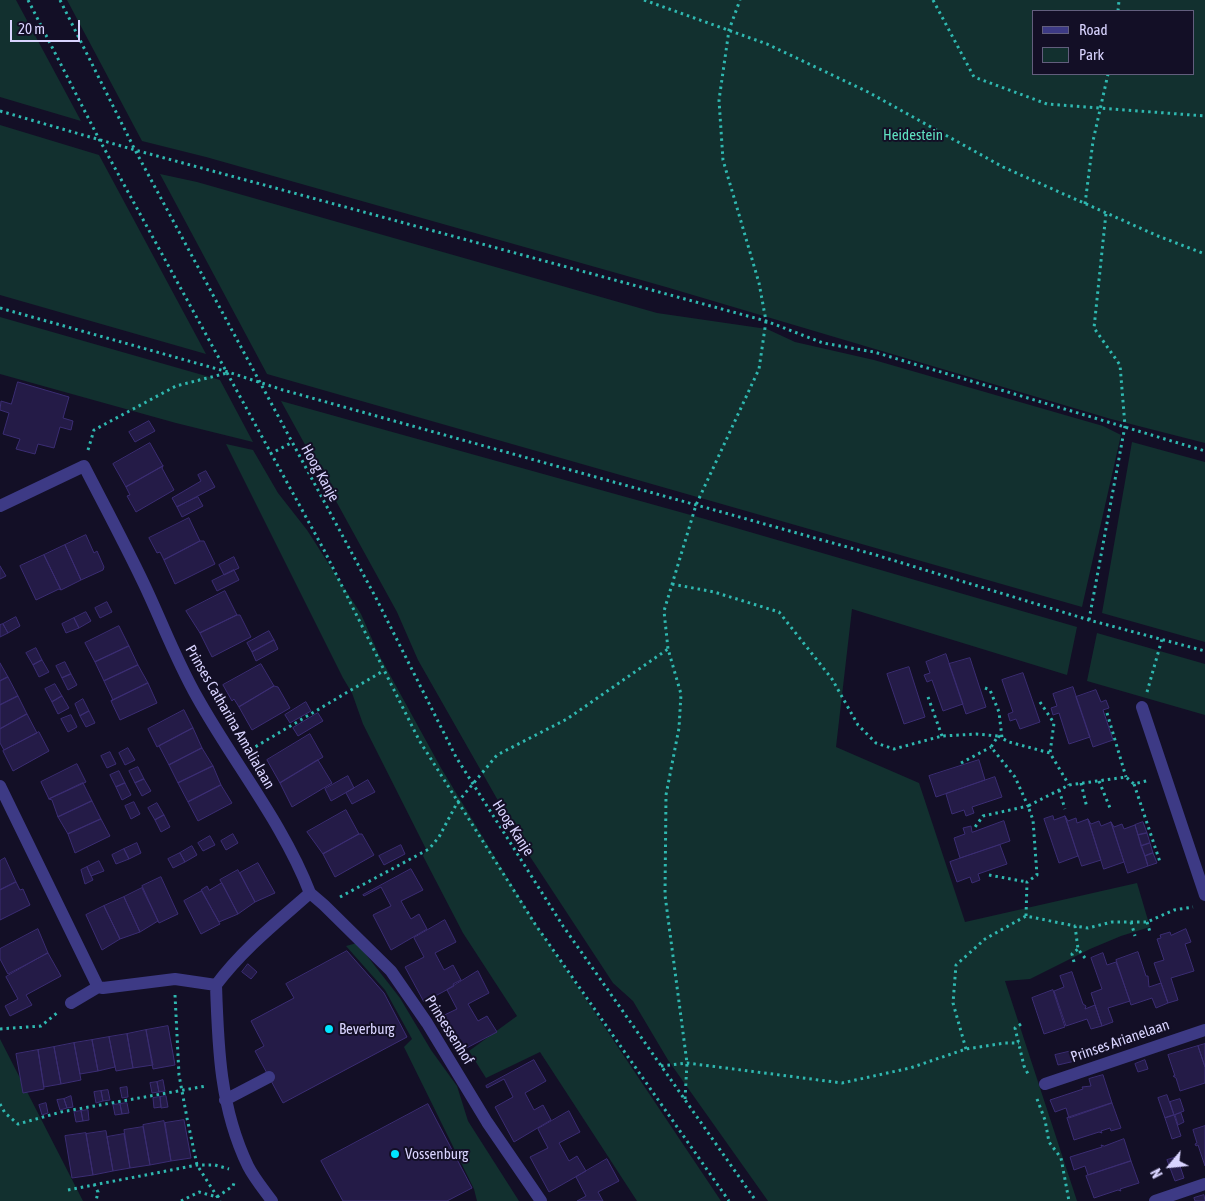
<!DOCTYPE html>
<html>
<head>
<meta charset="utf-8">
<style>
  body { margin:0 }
  #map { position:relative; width:1205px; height:1201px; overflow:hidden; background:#130f26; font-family:"Asap Condensed",sans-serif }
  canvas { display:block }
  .legend { position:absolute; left:1032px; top:10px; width:162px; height:65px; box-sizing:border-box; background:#130f26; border:1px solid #625e7d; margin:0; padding:6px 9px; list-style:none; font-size:15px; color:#d9d4ff }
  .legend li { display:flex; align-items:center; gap:10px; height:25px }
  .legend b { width:25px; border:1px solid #625e7d }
  .north { position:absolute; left:1145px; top:1141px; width:50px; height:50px; -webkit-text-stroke:4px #130f26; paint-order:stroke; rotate:242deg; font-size:14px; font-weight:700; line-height:20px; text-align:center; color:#d9d4ff }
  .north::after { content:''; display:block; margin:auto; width:18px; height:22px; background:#d9d4ff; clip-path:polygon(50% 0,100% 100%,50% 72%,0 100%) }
  .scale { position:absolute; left:10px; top:20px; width:70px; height:22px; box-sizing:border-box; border:2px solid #d9d4ff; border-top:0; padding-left:6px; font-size:15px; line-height:18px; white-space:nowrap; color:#d9d4ff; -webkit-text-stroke:4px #130f26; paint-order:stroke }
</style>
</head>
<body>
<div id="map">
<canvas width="1205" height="1201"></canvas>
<ul class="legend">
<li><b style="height:6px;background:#3d3a85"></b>Road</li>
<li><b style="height:14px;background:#12302f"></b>Park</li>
</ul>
<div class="north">N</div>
<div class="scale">20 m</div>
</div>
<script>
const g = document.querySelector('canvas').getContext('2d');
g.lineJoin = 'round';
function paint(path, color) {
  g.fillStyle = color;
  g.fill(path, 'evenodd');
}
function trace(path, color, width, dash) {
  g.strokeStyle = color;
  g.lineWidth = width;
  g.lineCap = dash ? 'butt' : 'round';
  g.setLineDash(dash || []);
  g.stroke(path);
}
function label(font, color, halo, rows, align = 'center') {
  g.font = font + ' "Asap Condensed",sans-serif';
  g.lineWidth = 4;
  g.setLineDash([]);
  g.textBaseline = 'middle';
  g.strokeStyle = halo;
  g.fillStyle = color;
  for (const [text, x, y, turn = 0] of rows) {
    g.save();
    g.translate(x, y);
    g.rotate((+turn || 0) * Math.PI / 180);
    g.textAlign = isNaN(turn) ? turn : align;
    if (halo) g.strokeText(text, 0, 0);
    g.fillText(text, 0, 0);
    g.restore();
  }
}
paint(new Path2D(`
  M0 0H16L81 121 0 97Z
  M67 0H1205V443L1111 419 666 287 206 157 142 141ZM1034 11H1194V74H1034Z
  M0 125 99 155 206 354 0 295Z
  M160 174 197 182 657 313 767 329 795 342 874 360 1103 426 1121 435 1082 607 267 374Z
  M0 317 220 380 253 442 176 423 0 374Z
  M281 401 705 519 1077 627 1067 675 852 609 836 747 919 783 965 922 1137 883 1150 927 1121 936 1090 949 1030 979 1005 981 1077 1201H768L668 1060 633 1001 613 983 529 855 418 660 397 612Z
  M1132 442 1205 462V642L1102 613Z
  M226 444 253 450 278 493 307 530 361 614 379 655 441 768 535 923 721 1201H637L540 1052 486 1078 469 1051 517 1016 463 933 423 856 426 849 363 724 352 693 343 678Z
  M1097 633 1205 664V715L1087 681Z
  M357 943 400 998 431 1050 457 1086 468 1121 519 1201H477L474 1189 404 1047 412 1039 385 990 346 946Z
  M0 1039 83 1201H0Z`), '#12302f');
const building = new Path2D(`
  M18 382 69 397 63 418 73 421 71 430 60 427 54 448 38 444 35 454 16 449 20 439 3 434 9 413 0 410 1 401 11 404Z
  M149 421 155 431 135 442 129 432Z
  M150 443 163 466 126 487 113 464Z
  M163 466 162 468 174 490 136 512 127 496 130 495 126 487Z
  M206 471 215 487 177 507 172 498 201 481 198 475Z
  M198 497 203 506 182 517 177 507Z
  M189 518 200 541 164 560 160 552 157 553 149 538Z
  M86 535 94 553 97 551 104 567 103 570 81 580 65 545Z
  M200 541H204L215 564 175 584 164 560Z
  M65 545 81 580 61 590 44 555Z
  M44 555 61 590 59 589 36 600 20 566Z
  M234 557 239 568 224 575 219 565Z
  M0 566 6 576 0 579Z
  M234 570 239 580 217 591 212 581Z
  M225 591 237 615 200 633 186 611Z
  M107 602 112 612 100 618 95 608Z
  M86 612 91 621 79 628 74 618Z
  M237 615H240L251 637 212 657 200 633Z
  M16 617 20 626 8 633 3 624Z
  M74 618 79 628 66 633 62 624Z
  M3 624 8 633 0 637V625Z
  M119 626 129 646 95 662 85 643Z
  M269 631 274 640 252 652 247 643Z
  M274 640 278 649 256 661 252 652Z
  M129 646 138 665 104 681 95 662Z
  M36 648 42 660 33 665 26 653Z
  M946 654 963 704 943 711 932 680 927 682 924 675 930 673 926 662Z
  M970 658 986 707 966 714 949 664Z
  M42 660 49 672 39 677 33 665Z
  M65 662 71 674 62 678 56 666Z
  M0 663 8 677 0 681Z
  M261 664 274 686 239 707 234 699 232 701 223 685Z
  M138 665 148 683 111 701 113 700 104 681Z
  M909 667 925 717 904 724 887 674Z
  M1023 673 1040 722 1020 729 1016 719 1010 721 1008 714 1013 712 1002 680Z
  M71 674 77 685 68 690 62 678Z
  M8 677 18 696 0 705V681Z
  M148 683 157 703 120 720 111 701Z
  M55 684 62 696 52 702 45 689Z
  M274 686 278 687 290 708 252 730 239 707Z
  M1073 687 1090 737 1069 744 1059 713 1053 715 1051 708 1057 706 1053 694Z
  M1096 690 1101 702 1106 700 1109 708 1103 710 1113 740 1093 747 1076 697Z
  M18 696 27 714 0 729V705Z
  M62 696 69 708 58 714 52 702Z
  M83 699 89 711 80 716 75 704Z
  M306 702 311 711 290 723 285 715Z
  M184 710 193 728 157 747 148 729Z
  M89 711 95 723 86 727 80 716Z
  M318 713 323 721 298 736 293 728Z
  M27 714 37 733 4 750 0 743V729Z
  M71 715 77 727 68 732 61 719Z
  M193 728 202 748 169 765 159 746Z
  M39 732 49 751 13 771 3 751Z
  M310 734 323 757 280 783 267 760Z
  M128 748 135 760 125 765 119 753Z
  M202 748 213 766 178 783 169 765Z
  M110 752 116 764 107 768 101 756Z
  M318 760 332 783 292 807 280 783Z
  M979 760 985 780 936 797 929 776Z
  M77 764 86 782 49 799 41 782Z
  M213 766 221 785 188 802 178 783Z
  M138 767 144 779 135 783 129 771Z
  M119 771 125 783 116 787 110 775Z
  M348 776 354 788 331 801 325 789Z
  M995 777 1002 797 972 807 974 813 966 816 964 810 952 814 946 794Z
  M144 779 151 791 142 796 135 783Z
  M368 780 375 792 352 804 346 793Z
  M83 783 92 801 58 817 52 800 49 799Z
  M125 783 131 795 122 800 116 787Z
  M221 785 232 803 198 821 188 802Z
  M92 801 101 819 68 834 58 817Z
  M134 802 140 814 131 819 125 806Z
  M157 803 164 815 155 820 148 808Z
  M346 810 359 834 323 854 307 832Z
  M164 815 170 827 161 832 155 820Z
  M1053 816 1054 820 1065 816 1078 856 1059 863 1044 819Z
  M1065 816 1068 821 1076 818 1077 823 1088 819 1101 860 1082 866Z
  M101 819 110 836 75 853 68 834Z
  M1088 819 1091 824 1099 821 1101 826 1111 822 1124 862 1104 869Z
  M1004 821 1010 841 960 858 954 838 965 834 963 828 971 826 972 832Z
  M1111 822 1114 827 1122 824 1124 829 1135 825 1148 866 1128 873Z
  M1143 822 1147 833 1138 835 1135 825Z
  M1147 833 1150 843 1141 846 1138 835Z
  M233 834 238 843 226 850 221 841Z
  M359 834H362L374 855 335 877 323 854Z
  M210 836 215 845 203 851 198 843Z
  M137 843 141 853 129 859 124 849Z
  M1150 843 1153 853 1145 856 1141 846Z
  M401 845 405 854 384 865 379 856Z
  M1000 845 1007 864 978 874 980 880 972 883 970 877 957 882 950 862Z
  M192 846 197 855 185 862 180 853Z
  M124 849 129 859 116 864 112 855Z
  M180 853 185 862 173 868 168 859Z
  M1153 853 1157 863 1148 866 1145 856Z
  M5 858 16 882 0 890V861Z
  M99 861 104 871 91 876 87 867Z
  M258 863 275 893 255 902 240 873Z
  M87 867 93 880 85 884 81 870Z
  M411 869 423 890 401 901 411 919 419 914 427 929 391 950 373 915 391 906 381 887 364 896 363 895Z
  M238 870 255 902 238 914 220 880Z
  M161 877 178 914 159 923 142 886Z
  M16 882 20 890 23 889 30 905 0 920V890Z
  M222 883 238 914 219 922 201 890 207 886 209 890Z
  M142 888 158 921 140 932 124 897Z
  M202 891 220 924 201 934 184 901Z
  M124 897 140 932 120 939 104 906Z
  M104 906 120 939 102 950 86 915Z
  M445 920 456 942 435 953 444 970 453 965 461 980 453 984 454 986 424 1002 405 967 424 957 414 938Z
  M38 929 48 953 8 974 0 959V949Z
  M1186 929 1191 942 1185 944 1194 971 1171 978 1178 1000 1168 1003 1154 963 1164 960 1157 939 1161 938 1160 935 1170 932 1171 935Z
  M347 951 384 993 407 1037 283 1103 255 1051 264 1046 251 1021 294 998 286 984Z
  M1138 952 1146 976H1148L1149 987 1161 983 1168 1003 1156 1008 1152 998 1131 1005 1116 960Z
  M48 953 61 976 26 995 32 1005 10 1016 5 1006 18 999 6 977Z
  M1103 953 1107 965 1116 962 1130 1001 1108 1008 1113 1022 1102 1026 1091 993 1102 989 1091 958Z
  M248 964 257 972 251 979 242 972Z
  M478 971 489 993 468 1004 478 1021 487 1016 497 1032 457 1053 438 1018 457 1009 447 990Z
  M1072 972 1083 1004 1086 1006 1085 1009 1095 1005 1102 1026 1091 1029 1087 1019 1066 1026 1054 991 1064 987 1060 976Z
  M1053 990 1065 1027 1044 1034 1032 998Z
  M168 1026 175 1065 153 1069 146 1030Z
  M146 1030 153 1065 133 1068 127 1034Z
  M127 1034 133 1068 116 1071 109 1037Z
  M109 1037 115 1067 98 1071 92 1040Z
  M92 1040 98 1071 80 1074 74 1043Z
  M74 1043 81 1080 61 1084 54 1047Z
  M1205 1044V1067L1198 1046Z
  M1198 1046 1205 1067V1083L1180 1091 1176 1078 1173 1076H1175L1168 1055Z
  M54 1047 61 1084 44 1087 38 1050Z
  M38 1050 44 1089 23 1093 16 1054Z
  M1072 1051 1075 1061 1058 1065 1055 1055Z
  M534 1060 546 1081 525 1093 534 1110 543 1105 551 1120 514 1142 495 1107 513 1097 504 1079 487 1088 486 1086Z
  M1145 1060 1148 1069 1138 1072 1135 1064Z
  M1103 1075 1112 1103 1069 1118 1066 1108 1055 1112 1050 1100 1083 1089 1082 1087 1091 1086 1089 1079Z
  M163 1080 165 1091 159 1092 157 1082Z
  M157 1082 159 1092 152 1093 150 1083Z
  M127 1087 128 1097 122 1098 120 1088Z
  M108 1090 110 1100 103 1101 101 1091Z
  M101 1091 103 1101 96 1103 94 1092Z
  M1167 1095 1174 1115 1165 1118 1158 1098Z
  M71 1096 73 1107 67 1108 64 1099Z
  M166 1096 168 1107 161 1108 160 1097Z
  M160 1097 161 1107 154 1108 153 1098Z
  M64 1099 67 1108 60 1110 57 1100Z
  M1180 1099 1184 1111 1174 1115 1170 1102Z
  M46 1103 48 1113 42 1115 39 1105Z
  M127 1103 129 1113 122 1114 120 1104Z
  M1112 1103 1121 1128 1111 1131 1110 1128 1101 1131 1102 1133 1099 1132 1074 1140 1067 1118Z
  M120 1104 122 1114 115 1115 113 1105Z
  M428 1104 472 1188 447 1201H343L321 1161Z
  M88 1110 89 1120 83 1121 81 1111Z
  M81 1111 83 1121 76 1122 74 1112Z
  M569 1111 580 1132 559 1143 569 1161 577 1156 586 1171 549 1192 530 1157 548 1148 538 1129Z
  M1181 1113 1184 1122 1178 1125 1175 1115Z
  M1174 1115 1181 1136 1172 1139 1165 1118Z
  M184 1120 191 1158 171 1161 165 1123Z
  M164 1121 171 1161 150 1165 143 1125Z
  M1205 1126V1166L1198 1145 1196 1146 1195 1144 1197 1143 1193 1130Z
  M143 1127 150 1165 130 1168 124 1130Z
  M106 1131 113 1171 93 1175 86 1134Z
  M86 1133 93 1175 72 1178 65 1136Z
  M124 1134 130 1168 113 1171 107 1137Z
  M1124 1139 1131 1161 1088 1175 1085 1166 1074 1170 1070 1157 1102 1147 1101 1145 1104 1146Z
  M1177 1157 1184 1178 1175 1181 1167 1160Z
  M607 1159 619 1181 598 1192 603 1201H577L586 1196 576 1177Z
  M1131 1161 1139 1183 1120 1189 1121 1191 1118 1190 1094 1198 1086 1176Z
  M1204 1195 1205 1201H1195L1194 1198Z`);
paint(building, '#241b47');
trace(building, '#3b2d73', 1);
trace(new Path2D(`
  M28 0 99 139 324 550 419 740 535 924 729 1201
  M60 0 135 150 376 598 456 757 563 926 756 1201
  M644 0 767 44 868 92 1003 167 1158 236 1205 254
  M933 0 974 77 1047 104 1205 116
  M1118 11 1119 0
  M0 111 135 150 766 321 823 343 874 352 1205 451
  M1085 204 1093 141 1108 74
  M0 308 228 372 283 390 876 555 1089 620 1205 651
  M88 450 94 430 176 386 227 373
  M270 454 291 443
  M672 584 714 592 779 612 832 679 858 725 876 743 894 749 942 736 976 734 998 736 991 747 1015 777 1028 806 983 816 975 827
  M1089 620 1125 426 1120 365 1094 328 1106 213
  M985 688 990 690 999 712 1002 738
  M1147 692 1162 639
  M928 697 942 736
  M1040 702 1054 723 1050 753
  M1107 713 1126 777
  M998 736 1009 742 1050 753 1069 785
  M250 750 383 671
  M961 763 991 747
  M1099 781 1110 808
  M1081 783 1087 808
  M1134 784 1160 862
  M1059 790 1065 809
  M989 875 1027 882
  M340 897 429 849 439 837 457 803 497 755 567 719 668 649
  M1026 916 1027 882 1037 875 1033 820 1028 806 1069 785 1126 777 1134 784 1150 780
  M1131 922 1135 936
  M1147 922 1150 932
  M1085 958 1078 949 1075 926 1088 928 1112 922H1147L1174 910 1193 907
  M1074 962 1072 954 1078 949
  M175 995 179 1075 187 1118 197 1165 220 1201
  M1021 1024 1015 1028 1024 1066 1029 1076
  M0 1029 41 1026 57 1013
  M966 1049 953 1003 956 965 985 939 1026 916 1075 926
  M661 1066 687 1063 842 1083 910 1068 966 1049 1005 1043H1019
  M685 1099 687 1063 665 895 666 795 679 728 681 694 668 649 664 611 696 505 759 369 766 321 759 283 723 160 719 100 729 30 740 0
  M1037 1099 1045 1120 1049 1142 1061 1158 1069 1201
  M0 1104 5 1113 18 1124 61 1112 206 1086
  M94 1184 98 1192 96 1201
  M68 1190 197 1165H215L229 1169
  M181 1201 199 1192 217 1197 233 1186 235 1180`), '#2fb8b0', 3, [2.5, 4]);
trace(new Path2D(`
  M0 506 84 466C104 505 125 544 144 584 162 622 176 660 197 697 233 762 283 823 310 893 276 923 243 949 216 985L175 979 103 988 98 987 0 786
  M1142 707 1205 895
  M310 893 324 905 391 971 427 1023 487 1122 541 1201
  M216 985C218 1048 220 1108 248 1166 254 1178 264 1190 272 1201
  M71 1003 98 987
  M1045 1084 1205 1030
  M225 1100 269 1077
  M1155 1201 1205 1184`), '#3d3a85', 12);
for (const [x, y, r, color] of [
  [329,1029,5,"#00e5ff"],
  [395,1154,5,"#00e5ff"]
]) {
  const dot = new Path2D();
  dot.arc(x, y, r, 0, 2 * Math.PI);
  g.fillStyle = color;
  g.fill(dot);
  trace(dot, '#130f26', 2);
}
label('15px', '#5fe0c0', '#130f26', [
  ["Heidestein",913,135]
]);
label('15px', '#d9d4ff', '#130f26', [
  ["Hoog Kanje",320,473,61],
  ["Prinses Catharina Amalialaan",230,717,60],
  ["Hoog Kanje",513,828,57],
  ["Prinsessenhof",449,1030,58],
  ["Prinses Arianelaan",1120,1041,-19]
]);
label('15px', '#d9d4ff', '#130f26', [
  ["Beverburg",339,1029],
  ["Vossenburg",405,1154]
], 'left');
</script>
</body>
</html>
